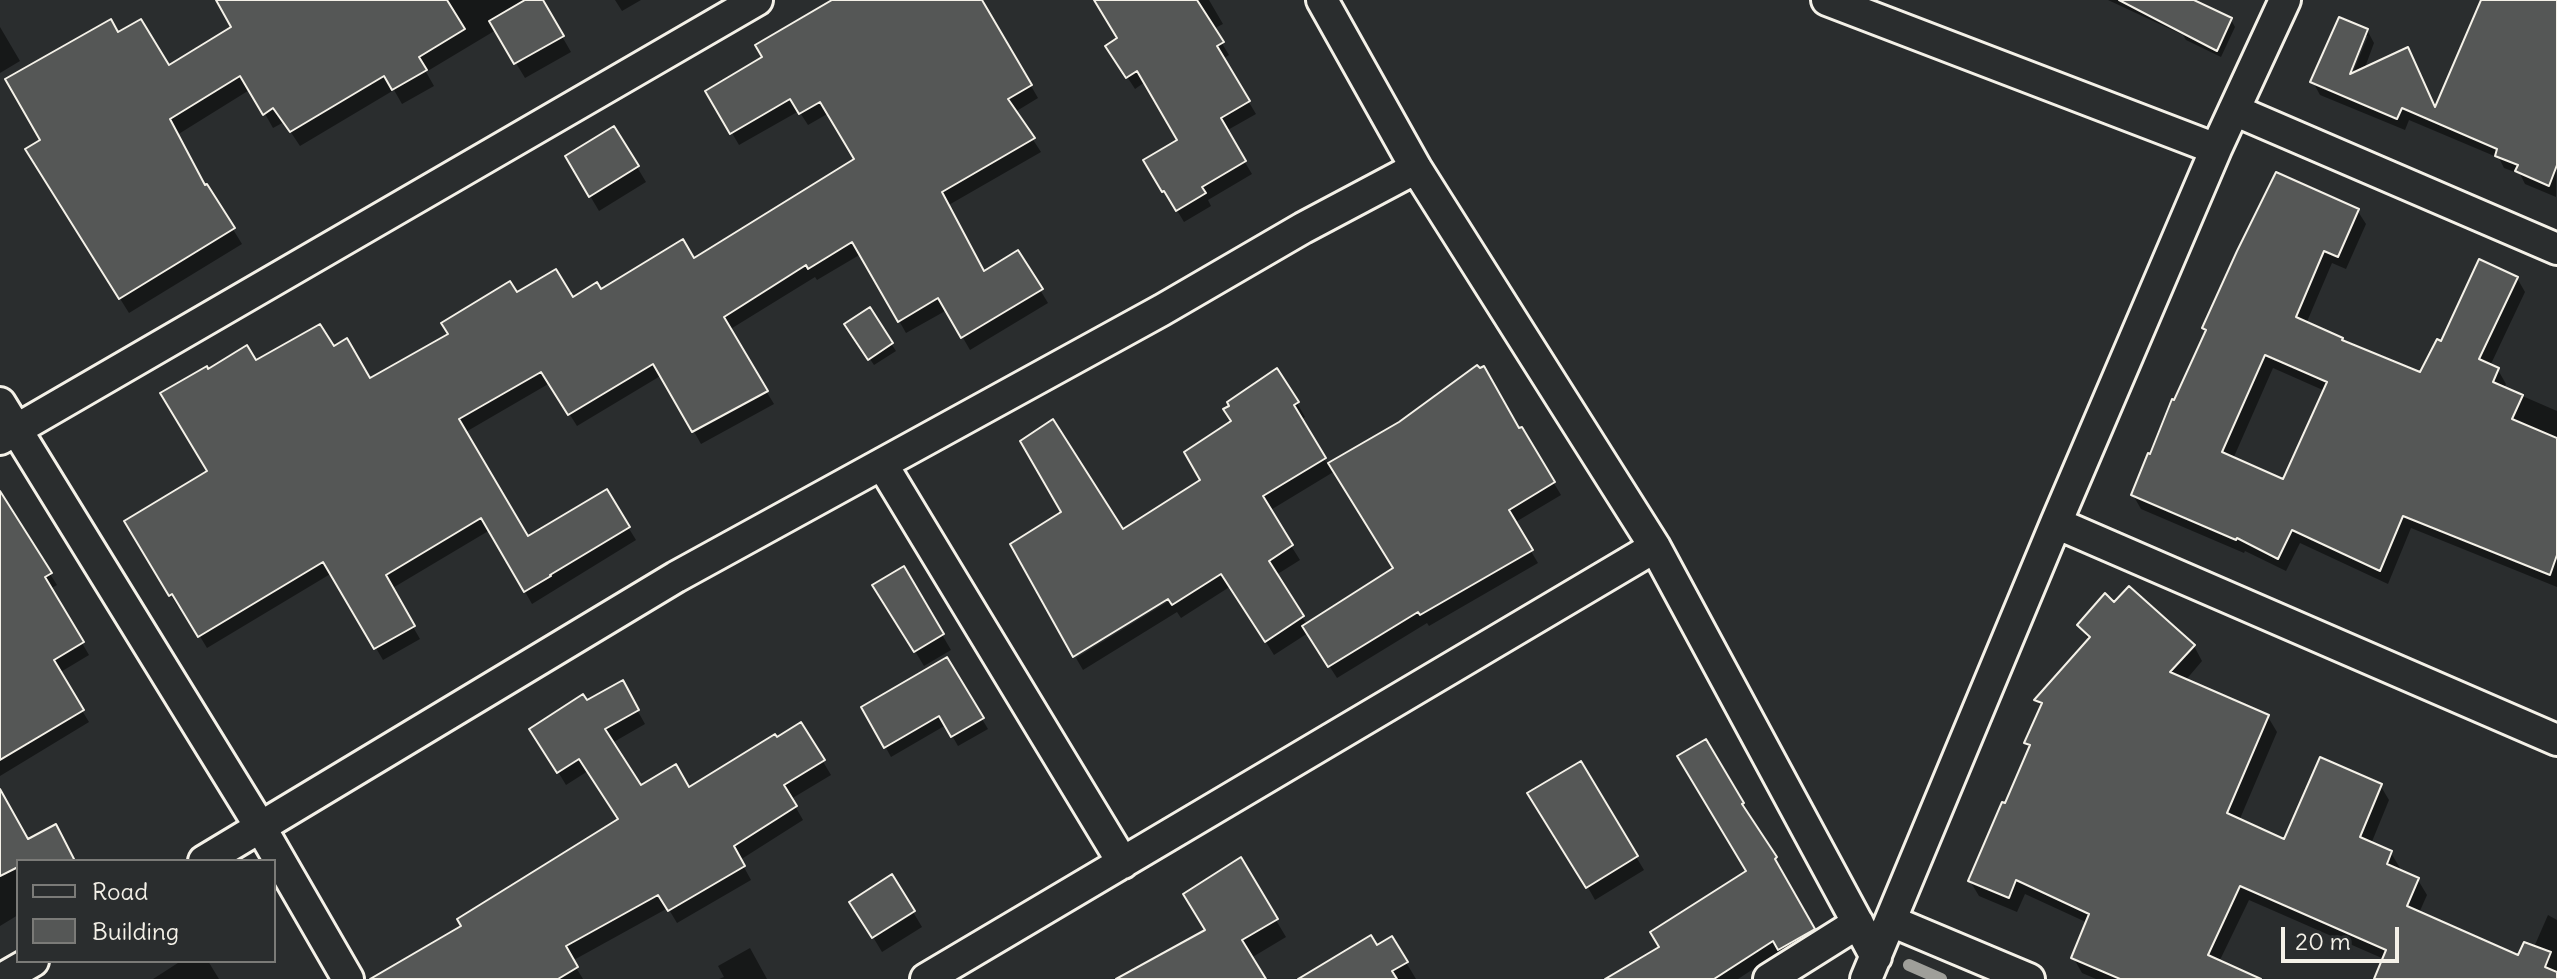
<!DOCTYPE html>
<html>
<head>
<meta charset="utf-8">
<style>
  body { margin:0 }
  #map { position:relative; width:2557px; height:979px; overflow:hidden; background:#2a2d2e; font-family:Delius,sans-serif }
  canvas { display:block }
  .legend { position:absolute; left:16px; top:859px; width:260px; height:104px; box-sizing:border-box; background:#2a2d2e; border:2px solid #7b7b78; margin:0; padding:10px 14px; list-style:none; font-size:24px; color:#f4f1e8 }
  .legend li { display:flex; align-items:center; gap:16px; height:40px }
  .legend b { width:40px; border:2px solid #7b7b78 }
  .scale { position:absolute; left:2281px; top:927px; width:118px; height:36px; box-sizing:border-box; border:4px solid #f4f1e8; border-top:0; padding-left:10px; font-size:24px; line-height:28px; white-space:nowrap; color:#f4f1e8; -webkit-text-stroke:6px #2a2d2e; paint-order:stroke }
</style>
</head>
<body>
<div id="map">
<canvas width="2557" height="979"></canvas>
<ul class="legend">
<li><b style="height:10px;background:#2a2d2e"></b>Road</li>
<li><b style="height:22px;background:#555756"></b>Building</li>
</ul>
<div class="scale">20 m</div>
</div>
<script>
const g = document.querySelector('canvas').getContext('2d');
g.lineJoin = 'round';
function paint(path, color) {
  g.fillStyle = color;
  g.fill(path, 'evenodd');
}
function trace(path, color, width, dash) {
  g.strokeStyle = color;
  g.lineWidth = width;
  g.lineCap = dash ? 'butt' : 'round';
  g.setLineDash(dash || []);
  g.stroke(path);
}
paint(new Path2D(`
  M226 0H541L571 52 525 78 496 30 426 72 434 86 402 104 394 90 300 146 284 122 273 128 251 89 177 135 205 188 207 187 242 244 129 313 42 174V141L118 35 168 68 234 28Z
  M615 0H641L622 11Z
  M834 0H981L1038 98 1015 112 1041 152 947 206 984 274 1017 252 1048 303 970 350 947 310 906 333 861 254 817 280 815 277 729 330 774 404 701 444 662 375 577 426 550 383 464 433 527 539 606 491 636 540 532 604 490 530 391 589 420 639 383 660 332 573 207 648 181 605 178 607 127 522 209 472 208 372 333 349 370 380 516 295 572 299 694 260 856 160 829 113 808 125 799 111 739 145 708 92 765 57Z
  M1095 0H1209L1223 24 1213 29 1229 55 1223 59 1256 114 1226 131 1252 174 1208 200 1211 206 1184 222 1172 202 1170 203 1146 161 1180 140 1145 82 1135 89 1115 58 1119 39Z
  M2108 0H2189L2231 20 2235 27 2221 57 2186 40 2183 35Z
  M2485 0H2557L2556 197 2525 184 2520 174 2504 168 2499 158 2409 120 2405 130 2320 95 2313 82 2367 30 2374 43 2364 70 2436 110ZM2363 36H2368L2348 84 2344 82Z
  M0 27 20 61 0 73Z
  M614 129 646 182 599 211 567 157Z
  M2357 210 2366 224 2346 269 2332 263 2306 324 2343 342 2421 375 2442 344 2517 278 2525 292 2490 366 2498 370 2506 384 2504 388 2557 411V587L2411 528 2388 584 2300 543 2286 571 2245 551 2244 553 2141 509 2133 495 2207 332 2205 328ZM2273 368 2325 391 2284 481 2233 459Z
  M869 310 896 351 874 365 851 331Z
  M1297 403 1305 417 1300 420 1328 465 1400 423 1521 429 1561 495 1514 523 1538 563 1429 626 1427 623 1337 678 1308 633 1274 655 1231 586 1181 618 1177 612 1083 670 1076 658 1177 596 1122 531 1202 481 1186 453ZM1335 471 1395 569 1307 625 1276 575 1300 560 1269 511Z
  M0 495 57 585 50 589 89 655 59 673 89 722 0 776Z
  M903 568 951 650 924 666 875 585Z
  M2115 605 2194 646 2202 661 2185 681 2268 717 2277 732 2239 821 2285 842 2380 785 2389 800 2371 844 2391 853 2400 868 2399 871 2418 880 2427 895 2419 913 2519 958 2534 947 2548 915 2557 920V979H2376L2384 959 2249 900 2219 962 2256 979H2096L2082 973 2073 957 2088 923 2025 894 2017 912 1979 896 1970 881 2030 749 2027 743 2041 708 2037 700 2089 641 2080 625Z
  M947 660 988 729 958 746 946 725 891 757 864 708Z
  M622 683 645 724 612 743 640 788 689 789 801 725 831 775 791 799 803 820 740 860 751 880 677 923 668 908 572 961 583 979H401L464 927 620 821 588 771 566 785 540 742 587 703Z
  M1705 741 1782 869 1780 871 1820 941 1786 960 1781 951 1738 979H1642L1661 948 1749 872Z
  M1580 764 1644 870 1595 900 1581 875Z
  M0 793 27 842 74 861H18V915L0 926Z
  M1240 860 1286 937 1251 958 1263 979H1148L1207 931Z
  M892 877 922 927 882 952 861 917Z
  M1392 939 1416 979H1302L1376 948Z
  M750 948 767 979H719L724 977 718 966Z
  M181 961H208L219 979H153Z`), '#0007');
trace(new Path2D(`
  M1909 965 1941 979`), '#9f9f9a', 12);
const building = new Path2D(`
  M216 0H447L465 29 419 57 427 70 392 90 384 76 290 132 273 108 263 115 240 76 170 119 205 185 207 184 235 228 119 299 25 149 40 140 5 79 111 19 118 32 141 19 169 65 231 27Z
  M525 0H543L564 36 514 64 489 21Z
  M832 0H982L1032 85 1008 99 1035 138 942 192 984 271 1018 250 1043 289 961 338 938 298 898 322 852 242 808 269 806 265 724 317 768 391 692 432 653 364 568 415 541 372 459 419 528 536 607 489 630 527 550 575 551 576 524 592 481 518 386 575 415 626 374 649 323 562 198 637 172 594 169 596 124 521 207 471 160 393 207 366 208 369 247 345 256 360 320 324 334 346 347 338 370 378 448 334 441 323 510 281 517 292 556 269 573 297 597 282 601 289 683 239 694 258 854 159 820 102 799 114 790 99 730 134 705 91 762 57 755 45Z
  M1094 0H1197L1224 42 1217 46 1250 101 1221 118 1246 161 1202 187 1206 193 1176 211 1164 191 1162 192 1143 160 1177 140 1137 71 1126 78 1105 46 1117 38Z
  M2119 0H2194L2232 18 2217 51Z
  M2481 0H2557V165L2549 186 2515 171 2518 165 2495 156 2497 149 2402 108 2397 119 2310 82 2339 17 2368 29 2350 74 2408 47 2435 107Z
  M614 126 639 166 589 197 565 156Z
  M2276 172 2359 209 2338 257 2324 251 2296 317 2343 338 2342 340 2420 372 2437 339 2441 341 2479 259 2518 277 2479 359 2499 368 2493 382 2523 395 2512 419 2557 438V555L2550 575 2403 516 2380 571 2292 530 2278 559 2237 538 2236 540 2131 495 2148 453 2150 454 2172 399 2174 400 2206 330 2202 328 2237 251ZM2265 355 2327 382 2283 479 2222 452Z
  M870 307 893 343 868 360 844 324Z
  M1477 365 1480 368 1484 366 1519 428 1522 427 1555 482 1509 510 1533 550 1420 615 1418 612 1328 667 1302 626 1393 568 1328 463 1399 422Z
  M1277 368 1299 402 1294 405 1326 458 1263 496 1293 545 1269 561 1304 616 1265 642 1221 574 1172 605 1168 599 1073 657 1010 544 1061 512 1020 441 1053 419 1123 529 1200 480 1184 452 1231 421 1223 409 1229 406 1227 402Z
  M0 491 52 573 45 577 84 642 54 660 84 710 0 760Z
  M904 566 944 634 914 652 872 585Z
  M2129 586 2195 645 2170 672 2269 715 2227 813 2284 839 2320 757 2382 784 2360 837 2392 851 2387 864 2419 878 2407 906 2518 955 2524 942 2551 952 2545 967 2557 972V979H2374L2386 950 2240 886 2208 955 2261 979H2120L2071 958 2089 914 2016 880 2009 898 1968 881 2002 802 2005 803 2030 745 2024 743 2042 703 2034 700 2090 637 2077 625 2105 593 2114 602Z
  M947 657 984 718 951 737 939 716 884 748 861 707Z
  M623 680 639 710 605 729 641 785 676 764 689 787 775 734 777 737 801 722 825 760 784 785 797 806 734 846 745 866 668 911 658 895 566 946 578 967 558 979H370L461 926 457 919 618 819 579 759 557 773 529 729 583 694 587 700Z
  M1706 739 1744 803 1742 804 1777 857 1775 859 1815 929 1778 950 1773 941 1714 979H1605L1659 947 1650 932 1746 871 1677 756Z
  M1581 761 1638 856 1586 888 1527 793Z
  M0 789 28 839 56 824 75 861H18V867L0 876Z
  M1241 857 1278 919 1242 940 1266 979H1116L1205 930 1183 894Z
  M892 874 915 911 872 938 849 902Z
  M1371 935 1377 945 1392 936 1408 962 1392 971 1397 979H1298Z`);
paint(building, '#555756');
trace(building, '#f4f1e8', 2);
const minor = new Path2D(`
  M1322 0 1416 168 1655 547 1876 957
  M1827 0 2216 149
  M2234 110 2557 249
  M0 403 261 828 348 979
  M0 439 757 0
  M882 464 1123 863
  M2056 523 2557 740
  M204 861 676 577 1162 310 1303 228 1416 168
  M1891 921 2029 979
  M2 979 33 961
  M926 979 1655 547
  M1769 979 1858 923
  M1866 979 2056 523 2216 149 2285 0`);
trace(minor, '#f4f1e8', 36);
trace(minor, '#2a2d2e', 30);
</script>
</body>
</html>
